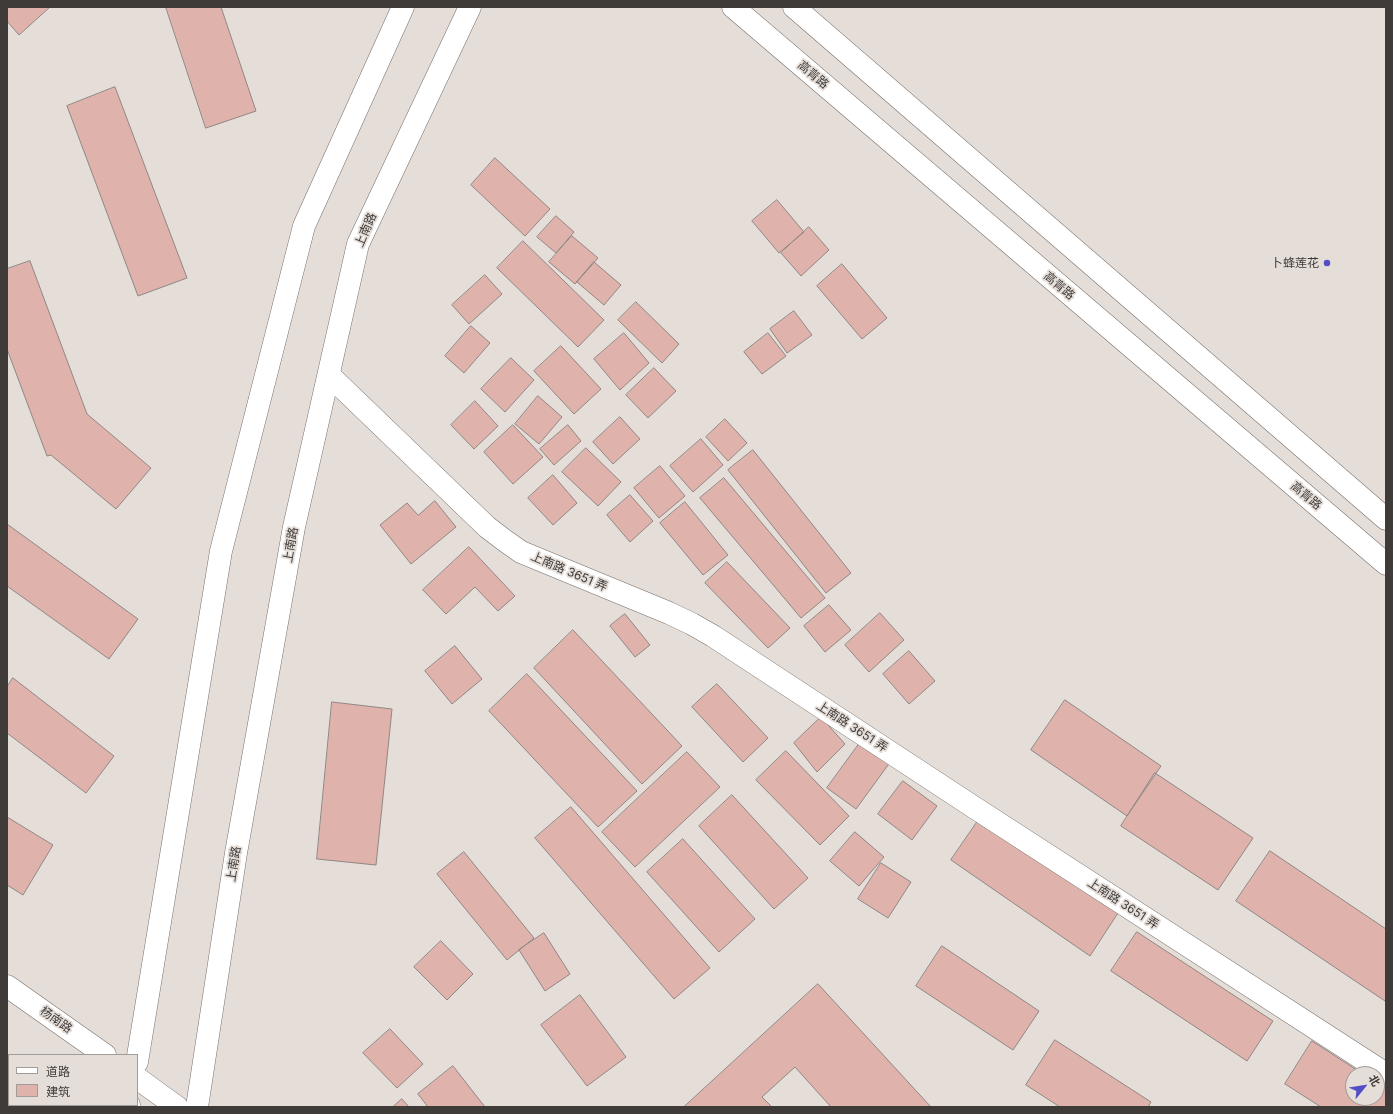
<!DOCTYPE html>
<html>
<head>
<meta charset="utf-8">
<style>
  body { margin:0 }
  #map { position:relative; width:1393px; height:1114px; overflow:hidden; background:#e5ddd8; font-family:Inter,"Noto Sans SC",sans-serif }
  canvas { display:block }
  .frame { position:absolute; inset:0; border:8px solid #3e3b39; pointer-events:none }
  .legend { position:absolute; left:8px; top:1054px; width:130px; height:52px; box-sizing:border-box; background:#e5ddd8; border:1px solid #a29c98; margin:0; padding:5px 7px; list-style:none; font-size:12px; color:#3e3b39 }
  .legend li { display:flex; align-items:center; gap:8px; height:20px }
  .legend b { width:20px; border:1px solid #a29c98 }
  .north { position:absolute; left:1345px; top:1066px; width:40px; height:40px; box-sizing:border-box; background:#e5ddd8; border:1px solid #a29c98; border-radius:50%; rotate:60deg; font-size:11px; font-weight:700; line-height:16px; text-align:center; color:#3e3b39 }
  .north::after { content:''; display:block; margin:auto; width:14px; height:18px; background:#534ec5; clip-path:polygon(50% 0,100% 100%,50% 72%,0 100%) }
</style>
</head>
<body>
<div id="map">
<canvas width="1393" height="1114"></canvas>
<div class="frame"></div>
<ul class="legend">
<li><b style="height:5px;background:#fff"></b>道路</li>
<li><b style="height:11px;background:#dfb3ab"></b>建筑</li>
</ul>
<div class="north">北</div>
</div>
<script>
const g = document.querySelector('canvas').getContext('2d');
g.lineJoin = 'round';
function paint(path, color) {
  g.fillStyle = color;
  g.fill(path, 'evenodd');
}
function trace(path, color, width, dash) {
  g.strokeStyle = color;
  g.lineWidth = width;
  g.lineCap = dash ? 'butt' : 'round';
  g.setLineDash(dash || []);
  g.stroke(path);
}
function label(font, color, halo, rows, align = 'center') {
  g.font = font + ' Inter,"Noto Sans SC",sans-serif';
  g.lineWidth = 3.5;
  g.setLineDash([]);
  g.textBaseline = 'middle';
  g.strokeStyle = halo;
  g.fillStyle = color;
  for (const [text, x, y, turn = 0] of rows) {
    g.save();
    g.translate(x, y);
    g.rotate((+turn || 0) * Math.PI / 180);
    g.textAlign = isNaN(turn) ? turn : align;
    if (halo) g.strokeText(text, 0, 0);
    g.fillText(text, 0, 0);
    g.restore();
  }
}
const building = new Path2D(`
  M7 7H50L19 35 7 21Z
  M166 7H221L256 111 206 128Z
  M115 87 187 278 138 296 67 106Z
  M495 158 550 209 525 236 471 185Z
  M777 200 804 232 779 253 752 221Z
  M556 216 574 232 556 253 537 237Z
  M809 227 829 250 801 276 781 253Z
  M572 236 598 258 575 284 549 262Z
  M523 241 604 320 578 347 497 268Z
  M30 261 87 414 151 468 116 509 51 455 47 456 7 349V269Z
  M594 262 621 285 604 305 577 282Z
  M842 264 887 318 862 339 817 286Z
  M485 275 502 294 469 324 452 305Z
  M636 302 679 344 662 363 618 320Z
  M794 311 812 335 787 353 770 329Z
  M471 326 490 343 464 373 445 356Z
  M624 333 649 363 620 390 594 359Z
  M768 333 786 356 762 374 744 352Z
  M561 346 601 389 574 414 534 371Z
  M511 358 534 380 505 412 481 389Z
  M654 368 676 391 648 418 626 395Z
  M538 396 562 417 539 444 515 424Z
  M475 401 498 426 474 449 451 425Z
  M620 417 640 439 613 464 593 442Z
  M725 419 747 443 728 461 706 437Z
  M513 425 543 457 513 484 484 452Z
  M568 425 581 441 554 465 540 449Z
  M701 439 723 465 693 492 670 466Z
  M586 448 621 482 598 506 562 472Z
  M753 450 851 573 826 593 728 470Z
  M660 466 685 496 659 518 634 488Z
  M553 475 577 503 553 525 528 498Z
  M724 478 825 598 801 618 700 498Z
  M630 495 653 521 630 542 607 515Z
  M435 501 456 527 411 564 380 525 407 503 418 515Z
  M685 502 728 555 703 575 660 523Z
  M7 524 138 619 109 659 7 586Z
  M469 547 515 596 498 611 475 587 446 614 423 590Z
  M727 562 790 628 768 648 705 583Z
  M829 605 851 630 825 652 804 626Z
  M880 613 904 640 869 672 845 645Z
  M625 614 650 645 635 657 610 626Z
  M573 630 682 746 642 784 534 668Z
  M455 646 482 679 452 704 425 671Z
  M909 651 935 681 909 704 883 674Z
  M527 674 637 791 598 827 489 711Z
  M13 678 114 756 86 793 7 733V687Z
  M717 684 768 738 743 762 692 707Z
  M1065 700 1161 766 1127 816 1031 750Z
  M332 702 392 709 376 865 317 859Z
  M821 717 845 744 817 772 794 743Z
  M862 740 891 761 856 809 827 788Z
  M786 751 849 816 820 845 756 780Z
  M687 752 720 787 635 867 602 832Z
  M1155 773 1253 838 1218 890 1121 826Z
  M903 781 937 806 912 840 878 814Z
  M732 795 808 878 774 909 699 826Z
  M571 807 710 968 674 999 535 838Z
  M7 817 53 845 23 895 7 885Z
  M980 818 1118 913 1090 956 951 860Z
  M855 832 884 857 859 886 830 861Z
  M683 839 755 919 719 952 647 872Z
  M1270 851 1386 929V999L1385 1001 1236 901Z
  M464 852 534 938 507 960 437 874Z
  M881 863 911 882 888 918 858 899Z
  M1137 932 1273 1021 1247 1061 1111 971Z
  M544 933 570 974 545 991 519 950Z
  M441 941 473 974 447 1000 414 967Z
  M942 946 1039 1011 1013 1050 916 986Z
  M818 984 931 1107H831L795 1067 762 1097 772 1107H684Z
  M580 995 626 1057 587 1086 541 1025Z
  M390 1029 423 1064 397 1088 363 1053Z
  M1055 1040 1151 1102 1148 1107H1060L1026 1085Z
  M1312 1041 1363 1074H1353V1098H1377V1083L1386 1088V1107H1321L1285 1084Z
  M453 1066 485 1107H428L418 1094Z
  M402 1099 409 1107H393Z`);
paint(building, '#dfb3ab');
trace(building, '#8f8684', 1);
const street = new Path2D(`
  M329 375 487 527 504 540 521 552 669 613 692 624 713 636 972 806 1386 1074
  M7 986 105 1055
  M137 1078 177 1107`);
const secondary = new Path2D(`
  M733 7 1386 564
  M794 7 1386 519`);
const primary = new Path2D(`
  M137 1062 221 551 304 226 403 7
  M128 1107 129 1105
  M197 1107 236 853 294 527 358 244 470 7`);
trace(street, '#756e6a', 23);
trace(secondary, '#756e6a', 23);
trace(primary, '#756e6a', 23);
trace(street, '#fff', 22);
trace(secondary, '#fff', 22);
trace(primary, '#fff', 22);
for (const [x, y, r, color] of [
  [1327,263,4,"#534ec5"]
]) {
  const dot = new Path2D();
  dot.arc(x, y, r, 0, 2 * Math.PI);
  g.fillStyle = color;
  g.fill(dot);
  trace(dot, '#e5ddd8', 1.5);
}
label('12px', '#3e3b39', '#e5ddd8', [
  ["高青路",813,75,40],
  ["上南路",366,230,-67],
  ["高青路",1059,286,40],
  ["高青路",1306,496,40],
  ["上南路",291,545,-80],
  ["上南路 3651 弄",569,572,23],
  ["上南路 3651 弄",852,727,33],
  ["上南路",234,864,-81],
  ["上南路 3651 弄",1123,904,33],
  ["杨南路",56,1020,35]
]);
label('12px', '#3e3b39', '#e5ddd8', [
  ["卜蜂莲花",1319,263]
], 'right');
</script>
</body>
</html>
